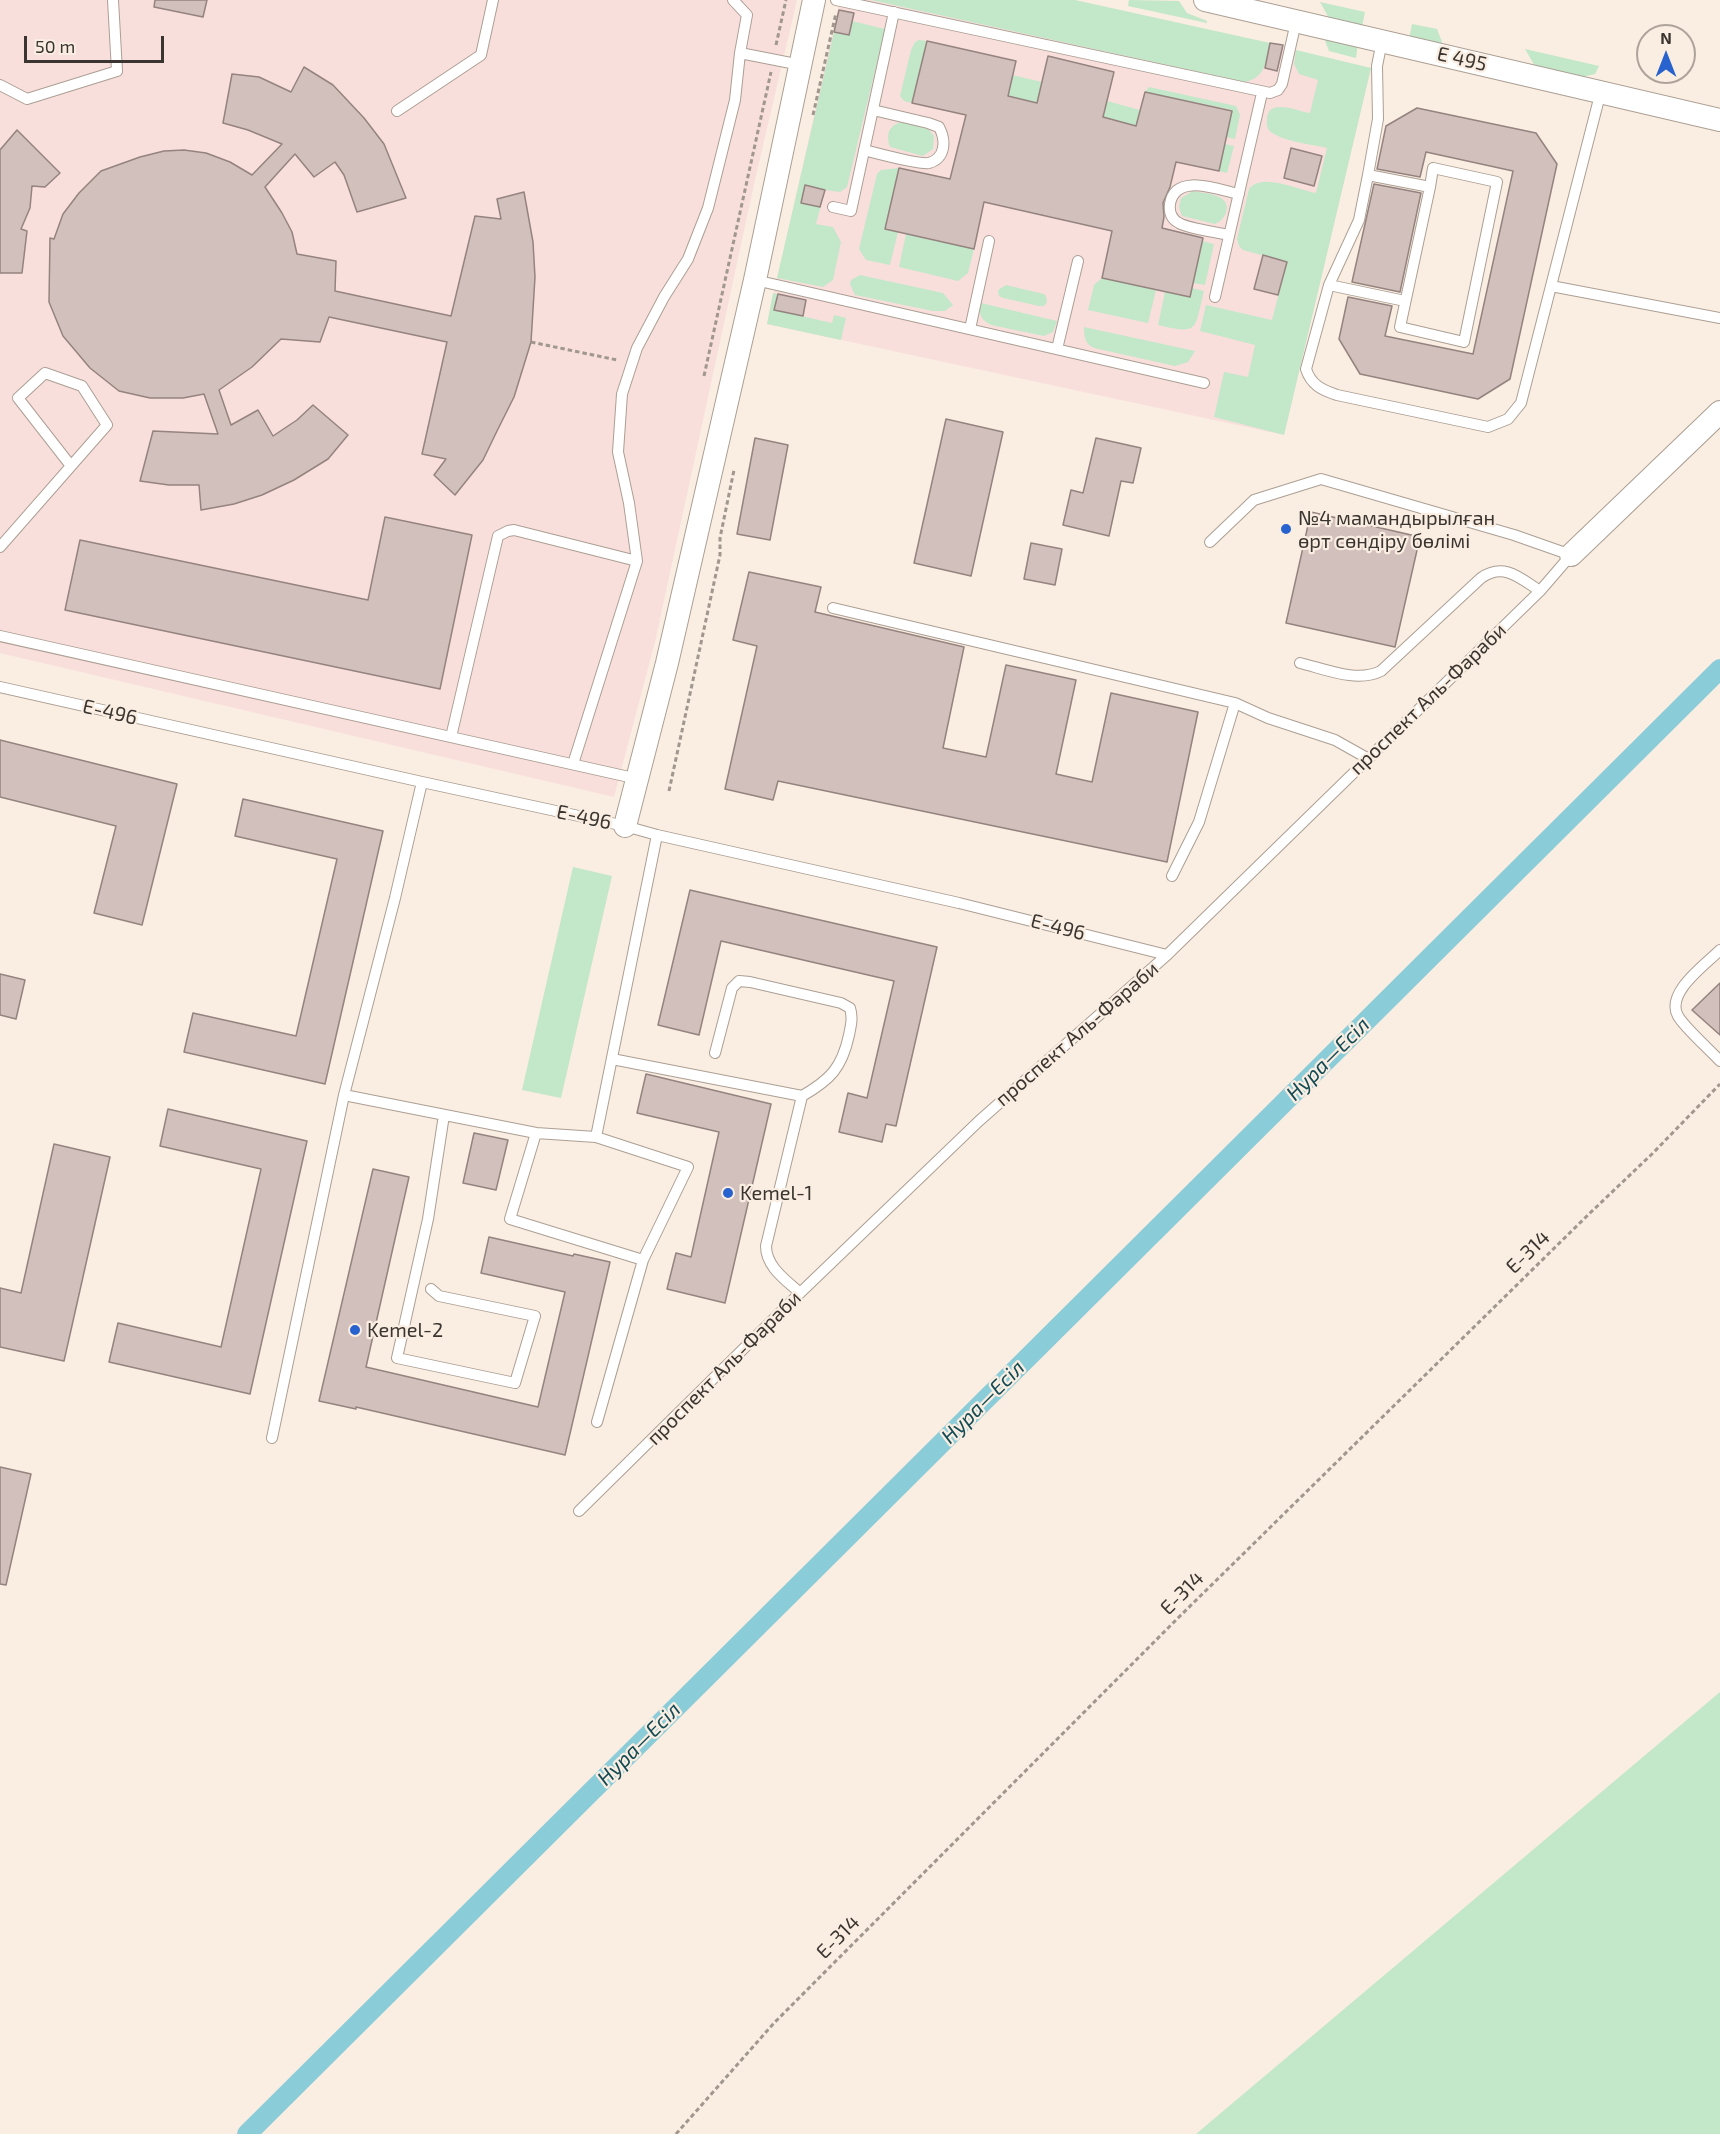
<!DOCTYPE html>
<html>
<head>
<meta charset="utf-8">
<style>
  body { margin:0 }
  #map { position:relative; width:1720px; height:2134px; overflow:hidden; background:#faede1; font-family:"Exo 2",sans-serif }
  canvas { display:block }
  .north { position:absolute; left:1636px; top:24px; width:60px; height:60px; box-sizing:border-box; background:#faede1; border:2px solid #ada39a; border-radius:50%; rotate:0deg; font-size:16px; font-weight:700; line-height:24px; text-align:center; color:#3a3530 }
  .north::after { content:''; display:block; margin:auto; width:21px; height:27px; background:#2862cf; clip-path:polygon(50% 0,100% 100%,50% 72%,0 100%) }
  .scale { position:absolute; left:24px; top:36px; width:140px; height:27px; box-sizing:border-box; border:3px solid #3a3530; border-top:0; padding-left:8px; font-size:18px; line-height:21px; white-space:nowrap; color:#3a3530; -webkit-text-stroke:4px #faede1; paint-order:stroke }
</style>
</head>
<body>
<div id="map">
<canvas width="1720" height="2134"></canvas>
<div class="north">N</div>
<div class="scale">50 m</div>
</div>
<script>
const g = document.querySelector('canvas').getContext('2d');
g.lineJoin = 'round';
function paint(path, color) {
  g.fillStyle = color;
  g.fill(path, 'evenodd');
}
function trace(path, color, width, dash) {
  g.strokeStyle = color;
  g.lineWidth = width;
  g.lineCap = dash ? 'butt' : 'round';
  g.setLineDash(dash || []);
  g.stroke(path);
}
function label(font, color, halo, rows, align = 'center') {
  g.font = font + ' "Exo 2",sans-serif';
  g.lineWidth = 4.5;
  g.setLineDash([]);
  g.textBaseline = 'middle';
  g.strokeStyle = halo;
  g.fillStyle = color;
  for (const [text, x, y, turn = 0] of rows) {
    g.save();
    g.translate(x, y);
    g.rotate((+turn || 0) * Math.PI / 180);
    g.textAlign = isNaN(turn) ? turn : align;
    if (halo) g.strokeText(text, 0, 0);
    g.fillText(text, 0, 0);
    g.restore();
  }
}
paint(new Path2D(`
  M0 0H797L755 180 655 642 614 797 0 653Z
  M840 0H1069L1371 68 1284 435 767 324Z`), '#f9dfdc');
paint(new Path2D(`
  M871 0H1075L1270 43C1266 60 1266 78 1245 82Z
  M1129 0 1179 1 1187 13 1207 21V23L1128 6Z
  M1320 2 1365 12 1362 27 1330 20Z
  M852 21 885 29 847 187 840 192 825 190 816 224 833 227 841 242 833 280 823 287 777 278 834 32 849 35Z
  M1412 24 1437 29 1442 42 1439 44 1409 39Z
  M1323 35 1358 43 1356 58 1329 51Z
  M919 40 927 41 912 103 904 101 900 96 911 50 915 42Z
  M1525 49 1599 66 1595 74 1582 77 1536 68Z
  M1296 50 1371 68 1284 435 1214 417 1224 372 1248 377 1255 345 1200 331 1206 305 1272 320 1287 262 1243 250 1239 246 1237 239 1249 189C1263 172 1297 190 1316 193L1327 148C1311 144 1291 143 1276 135 1269 132 1266 128 1267 120 1267 97 1297 111 1310 113L1318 80 1299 74 1294 64Z
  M1012 75 1042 82 1037 103 1008 96Z
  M1149 87 1236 106 1240 115 1235 139 1226 137 1232 110 1145 92Z
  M1107 101 1140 110 1136 126 1103 117Z
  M901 122 928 129 934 136 933 149 923 156 890 147C886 135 888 126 901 122Z
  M1225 144 1234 146 1227 173 1219 171Z
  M899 168 885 229 898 232 890 265 866 260 859 249 877 174 881 170Z
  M1193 191C1201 193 1211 193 1219 197 1233 203 1226 220 1215 224L1182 216 1179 207 1181 198Z
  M906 234 974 249 968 273 958 281 899 267Z
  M1202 241 1214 244 1205 285 1193 283Z
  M860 275 943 293 953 305 945 311H933L855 295 850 284 851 280Z
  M1102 278 1156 290 1148 323 1088 310 1094 285Z
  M1006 285 1044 294 1046 296 1047 302 1044 306H1039L1003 298 999 296 998 290Z
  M1192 288 1204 291C1194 330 1200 335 1158 325L1165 292 1190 297Z
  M773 293 778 294 775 310 832 323 834 315 846 318 841 340 767 324Z
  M981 303 1057 321 1053 332 1044 336 991 325C981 320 978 314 981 303Z
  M1084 327 1195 351 1188 362 1175 366 1094 348C1085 344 1084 337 1084 327Z
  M573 867 612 876 561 1098 522 1090Z
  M1720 1692V2134H1196Z`), '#c2e7c9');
trace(new Path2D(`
  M247 2134 1720 669`), '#8bccd9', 20);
const building = new Path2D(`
  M155 0H207L203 17 154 7Z
  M839 10 854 13 849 35 834 32Z
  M927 41 1016 61 1008 96 1037 103 1048 56 1114 72 1103 117 1136 126 1145 92 1232 111 1219 171 1176 162 1170 187 1163 203 1164 217 1162 228 1203 238 1190 297 1102 278 1112 231 984 202 974 249 885 229 899 168 950 179 966 115 912 103Z
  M1270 43 1283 45 1277 71 1265 68Z
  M304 67 333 85 364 118 384 144 406 198 357 212 344 175 335 162 314 177 295 154 265 187 282 213 292 232 297 254 336 261 335 291 451 316 475 216 501 219 497 199 524 192 533 242 535 277 531 342 514 397 497 431 483 460 455 495 434 475 446 459 422 454 447 342 329 317 320 342 281 339 252 367 219 390 231 425 258 410 273 436 297 420 313 405 348 435 328 459 294 480 262 495 234 504 201 510 199 485H169L140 481 153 431 218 434 204 394 183 398H150L119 391 90 368 63 336 49 302 50 238 54 239 63 214 79 193 101 171 140 157 164 151 184 150 206 153 230 162 252 175 282 144 248 130 223 123 232 74 259 77 291 92Z
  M1417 108 1536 133 1557 164 1510 379 1478 399 1360 374 1339 339 1348 297 1392 306 1385 336 1473 354 1513 171 1426 152 1420 177 1377 169 1386 126Z
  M17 130 60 173 45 187 32 186 30 208 21 229 27 231 22 273H0V150Z
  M1291 148 1322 156 1314 186 1284 178Z
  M1374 184 1421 193 1400 292 1352 282Z
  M805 185 825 190 820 207 801 203Z
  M1263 255 1287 262 1278 295 1254 289Z
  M778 294 806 300 803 316 774 310Z
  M946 419 1003 432 971 576 914 563Z
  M755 438 788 445 770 540 737 534Z
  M1096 438 1141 448 1133 483 1121 481 1109 536 1063 525 1071 490 1083 493Z
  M1311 512 1420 537 1395 647 1286 623Z
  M385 517 472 535 440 689 65 610 80 540 368 600Z
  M1031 543 1062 549 1055 585 1024 579Z
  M749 572 821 587 815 612 964 647 943 748 986 757 1006 665 1076 680 1056 774 1092 782 1111 693 1198 712 1167 862 778 781 773 800 725 789 757 646 733 640Z
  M0 740 177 784 142 925 94 913 116 826 0 797Z
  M243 799 383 831 325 1084 184 1052 193 1013 296 1036 337 859 235 836Z
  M690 890 937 947 896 1126 886 1124 882 1142 839 1132 848 1093 867 1098 894 981 721 941 699 1035 658 1025Z
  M0 974 25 980 16 1019 0 1015Z
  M1720 983V1035L1692 1010Z
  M646 1074 771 1104 725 1303 667 1289 676 1253 691 1257 719 1132 637 1113Z
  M168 1109 307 1141 250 1394 109 1362 118 1323 221 1347 261 1169 160 1146Z
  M474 1133 508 1140 496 1190 463 1183Z
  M54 1144 110 1157 64 1361 0 1347V1288L21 1293Z
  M373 1169 409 1177 366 1367 538 1407 565 1292 481 1273 489 1237 573 1256 574 1254 610 1262 565 1455 356 1407V1409L319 1401Z
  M0 1467 31 1474 6 1585 0 1584Z`);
paint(building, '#d2c0bc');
trace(building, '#94837f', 1.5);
const lane = new Path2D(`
  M836 0 1270 93 1278 90 1282 84 1296 22
  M1382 41 1377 66 1378 119 1368 175 1430 187 1433 168 1497 182 1464 342 1400 327 1430 187
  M740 53 801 65
  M0 85 27 99 117 71 113 0
  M397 111 481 55 493 0
  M864 150C876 153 920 165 929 163 946 158 946 140 939 127L928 123 873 110
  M1368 175 1359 220 1329 285 1405 301
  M833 207 851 211 894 12
  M1229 235C1217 232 1189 229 1179 223 1171 219 1169 212 1170 204 1175 172 1219 190 1239 194
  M755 280 1204 383
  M1329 285 1306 369C1311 385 1322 390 1337 395L1488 427 1508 419 1521 403 1601 91
  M1551 286 1720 318
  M1215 297 1262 93
  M970 329 989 241
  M1057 349 1078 261
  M0 547 107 425 82 386 45 373 18 398 71 466
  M833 608 1235 703 1268 718 1335 740 1367 758
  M0 636 638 779
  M1300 663C1325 669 1357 683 1381 671L1481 578C1504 562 1520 578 1540 591
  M0 687 422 782 625 826 657 835 959 903 1167 955
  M451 737 498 536 508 531 514 530 637 561
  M573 764 637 561 629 503 618 452 622 394 637 348 664 297 688 259 708 208 735 100 740 53 747 15 733 0
  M1172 876 1199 822 1235 703
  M1720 950C1705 965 1665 993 1678 1016 1684 1027 1710 1050 1720 1061
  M612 1059 802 1096C830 1080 842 1068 849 1035 851 1025 853 1018 850 1008L841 1003 750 982 739 981 732 988 715 1053
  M344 1095 536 1133 596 1137
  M536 1133 510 1219 643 1260
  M431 1289 439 1296 535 1316 515 1383 397 1358 428 1219 444 1115
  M800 1293C786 1280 766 1267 766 1246L802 1096
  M597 1422 643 1260 688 1167 596 1137 657 835
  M272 1438 344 1095 395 898 422 782
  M579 1511 800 1293 979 1121 1167 955 1540 591 1571 555 1514 535 1321 479 1254 500 1210 542`);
const street = new Path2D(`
  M1205 0 1720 120
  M1571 555 1720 412
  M625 826 667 663 755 280 814 0`);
trace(lane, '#ac9f94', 12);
trace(street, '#ac9f94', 24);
trace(new Path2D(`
  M776 45 786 0
  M813 115 836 13
  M531 342 617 360
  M704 376 771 72
  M669 791 720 555V538L734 470
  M676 2134 774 2023 1179 1617 1590 1213 1652 1154 1720 1084`), '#a0978e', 3, [4.5, 3]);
trace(lane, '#fff', 10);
trace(street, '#fff', 22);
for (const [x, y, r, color] of [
  [1286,529,6,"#2862cf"],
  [728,1193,6,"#2862cf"],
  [355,1330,6,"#2862cf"]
]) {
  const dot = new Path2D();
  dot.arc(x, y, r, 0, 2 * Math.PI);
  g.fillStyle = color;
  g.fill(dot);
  trace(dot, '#faede1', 2);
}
label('20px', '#3a3530', '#faede1', [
  ["E 495",1462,59,13],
  ["проспект Аль-Фараби",1428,699,-44],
  ["E-496",110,712,13],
  ["E-496",584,817,12],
  ["E-496",1058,927,14],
  ["проспект Аль-Фараби",1077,1034,-41],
  ["E-314",1528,1252,-44],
  ["проспект Аль-Фараби",724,1368,-45],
  ["E-314",1182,1593,-45],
  ["E-314",838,1937,-45]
]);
label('20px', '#3a3530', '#faede1', [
  ["№4 мамандырылған",1298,518],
  ["өрт сөндіру бөлімі",1298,541],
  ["Kemel-1",740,1193],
  ["Kemel-2",367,1330]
], 'left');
label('italic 21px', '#124b55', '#faede1', [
  ["Нура—Есіл",1328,1059,-45],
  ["Нура—Есіл",983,1402,-45],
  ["Нура—Есіл",639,1744,-45]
]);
</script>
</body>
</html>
